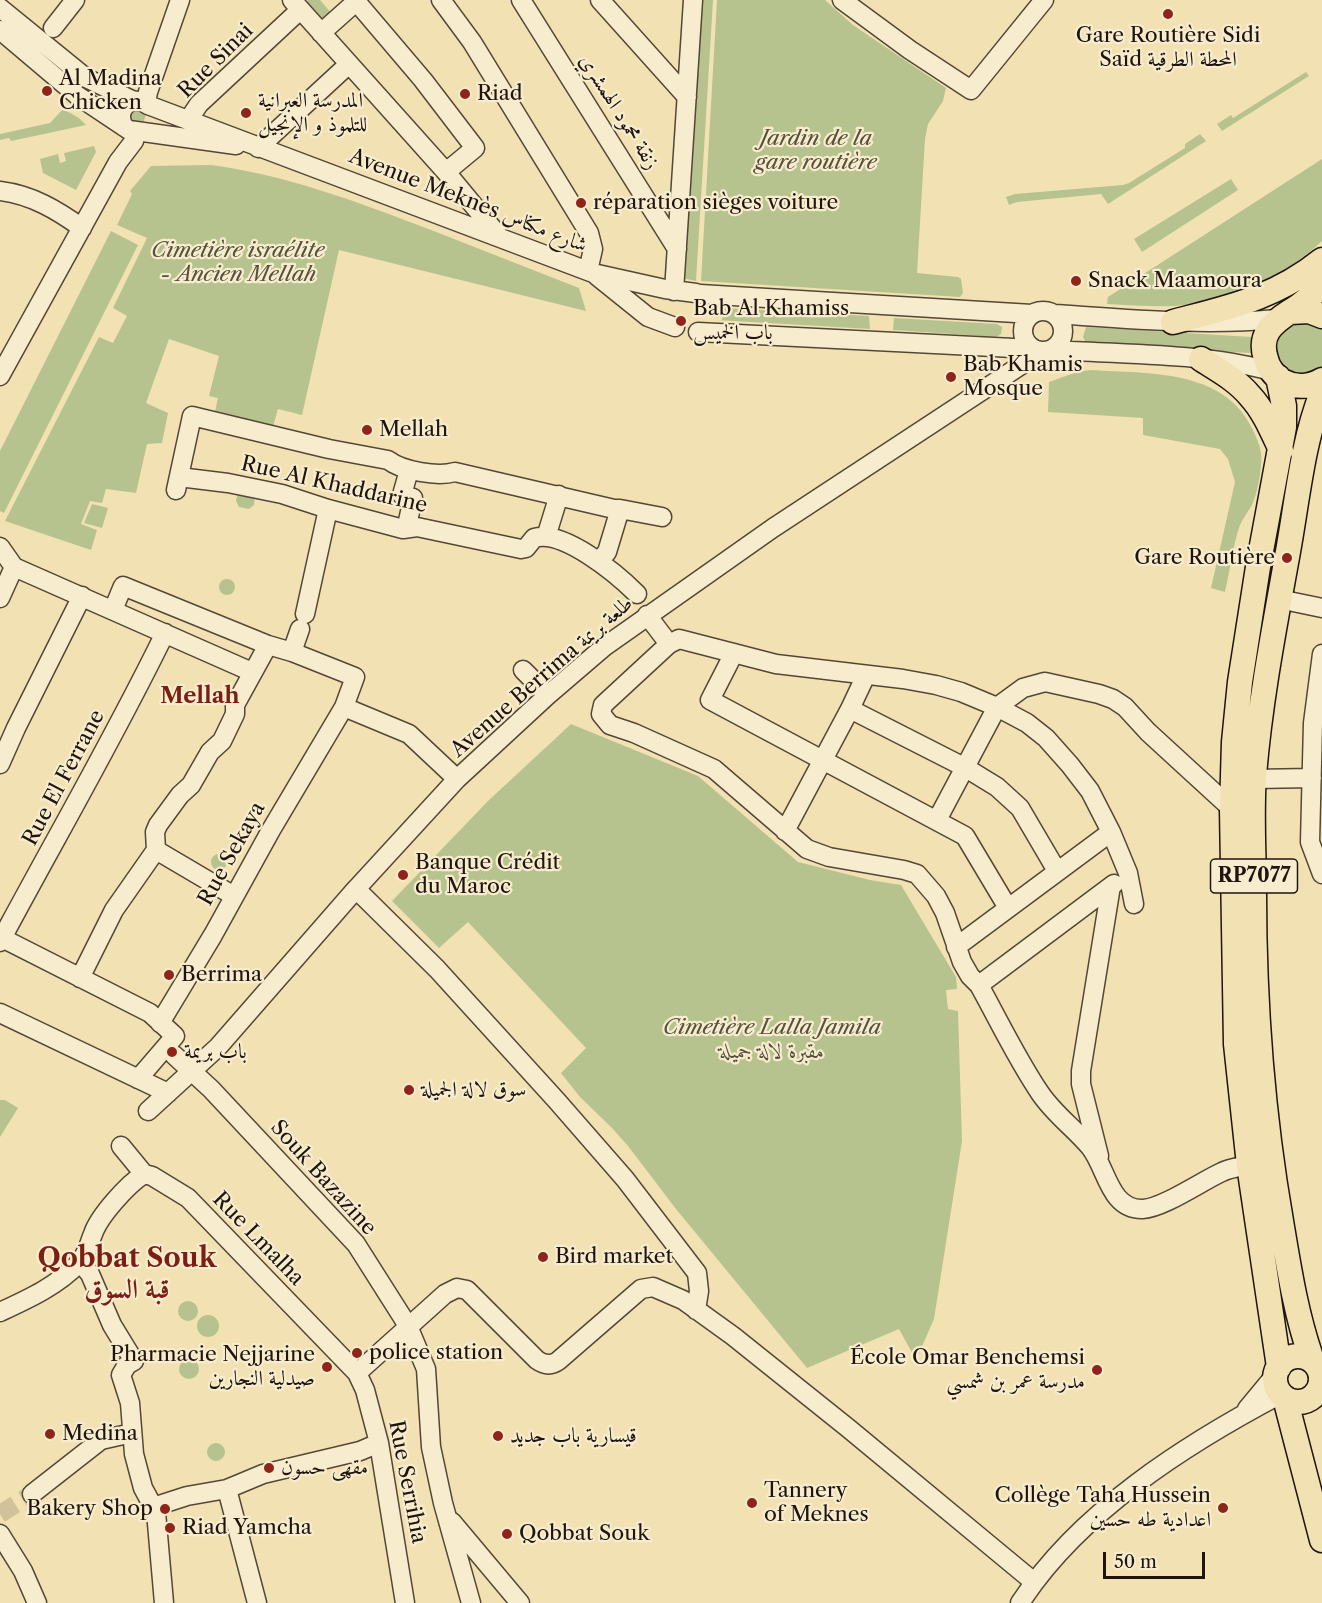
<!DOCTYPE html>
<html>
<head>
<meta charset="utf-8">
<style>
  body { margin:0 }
  #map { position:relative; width:1322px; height:1603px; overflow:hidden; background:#f2e1b3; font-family:"Libre Caslon Text",serif }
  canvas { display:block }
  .scale { position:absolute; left:1103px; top:1552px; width:102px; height:27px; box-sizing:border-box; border:3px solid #20140e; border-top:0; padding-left:8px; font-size:18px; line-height:21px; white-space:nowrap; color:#20140e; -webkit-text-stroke:4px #f7ecce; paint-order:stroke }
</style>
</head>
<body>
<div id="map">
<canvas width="1322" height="1603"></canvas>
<div class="scale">50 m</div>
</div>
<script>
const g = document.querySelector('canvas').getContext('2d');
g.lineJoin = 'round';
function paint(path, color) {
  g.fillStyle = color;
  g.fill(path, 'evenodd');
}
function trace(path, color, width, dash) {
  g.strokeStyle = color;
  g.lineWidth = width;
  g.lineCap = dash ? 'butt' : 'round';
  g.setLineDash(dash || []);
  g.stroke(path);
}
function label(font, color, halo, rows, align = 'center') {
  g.font = font + ' "Libre Caslon Text",Amiri,serif';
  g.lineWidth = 4.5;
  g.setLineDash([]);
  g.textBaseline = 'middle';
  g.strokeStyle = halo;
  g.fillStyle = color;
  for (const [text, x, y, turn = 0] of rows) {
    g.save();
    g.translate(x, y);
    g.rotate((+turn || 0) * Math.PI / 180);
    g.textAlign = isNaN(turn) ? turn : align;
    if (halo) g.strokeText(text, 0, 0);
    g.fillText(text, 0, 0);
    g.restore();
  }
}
paint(new Path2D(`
  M308 0H320L332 14 322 22 305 3Z
  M700 0H713L696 281 682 278Z
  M717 0H825L853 25 946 88 943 101 928 124 925 139 917 273 958 277 961 279 963 293 960 297 701 281Z
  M1306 72 1309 76 1222 131 1217 124 1231 115 1233 118Z
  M130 107 145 111 146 115 143 123 131 125 127 111Z
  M63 109 79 118 86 125 11 141 9 138 0 140V134L50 123Z
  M1200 134 1206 141 1108 204 1101 194 1017 202 1009 205 1006 197 1015 194 1123 185 1129 183 1185 148V144Z
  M94 146 96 152 76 190 43 173 40 159 58 154 60 163 66 161 64 153Z
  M1322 159V241C1286 275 1236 299 1186 305 1160 308 1133 305 1107 304L1108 297Z
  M211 165C286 175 355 201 426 228 477 248 528 268 579 288L586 311 339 250 302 415 278 409 272 430 214 416 218 398 209 396 219 356 169 339 146 403 168 413 162 443 147 444 136 493 106 489 102 503 90 501 81 524 97 530 91 550 5 521 99 337 113 343 127 316 113 308 147 238 117 225 132 194 130 191 151 166Z
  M1231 179 1238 190 1142 252 1134 239Z
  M111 231 138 245 4 513 0 511V451Z
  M723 308 869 316 870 329 717 320H722Z
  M894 318 997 324 1002 327 1001 334 996 337 893 330Z
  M1293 320 1319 325 1322 328V367C1308 378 1286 378 1276 360 1273 355 1274 346 1274 340Z
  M1086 327 1252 337 1250 343 1251 353 1087 345 1083 337Z
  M1091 370C1148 374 1224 368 1253 430 1258 441 1263 452 1261 465 1260 477 1257 494 1252 505 1248 512 1243 518 1240 525 1233 544 1230 571 1225 592L1211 588 1235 482 1228 459 1220 449 1143 435V418L1048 412 1049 382 1077 372Z
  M238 492 255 495 254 505 249 509 239 507 236 501Z
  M92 504 108 508 102 528 84 523Z
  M219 587a8 8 0 1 1 16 0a8 8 0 1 1-16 0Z
  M571 724 698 776 798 862 870 880 901 885 956 977 957 989 946 990 948 1009 958 1011 962 1141 934 1319 916 1360 899 1329 807 1368 676 1209 628 1146 612 1128 580 1097 561 1073 586 1048 468 922 439 948 392 901 488 801Z
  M211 862a8 8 0 1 1 16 0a8 8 0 1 1-16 0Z
  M0 1100H5L18 1108 0 1137Z
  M178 1311a10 10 0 1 1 20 0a10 10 0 1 1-20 0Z
  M197 1326a11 11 0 1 1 22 0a11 11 0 1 1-22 0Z
  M179 1369a10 10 0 1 1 20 0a10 10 0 1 1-20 0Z
  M207 1452a9 9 0 1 1 18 0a9 9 0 1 1-18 0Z`), '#b7c38f');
trace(new Path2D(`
  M0 1514 32 1494`), '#d2c29a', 18, [18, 9]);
const minor = new Path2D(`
  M292 0 446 172 498 235
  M355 0 423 80 475 148 446 172
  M441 0 472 42 589 233 593 249 588 271
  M521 0 677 249
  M600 0 687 97
  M842 0 910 50 971 90 1044 0
  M0 8 86 78 134 101
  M53 28 75 0
  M0 30 78 96 129 130 236 145
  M321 33 358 0
  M146 103 148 92 180 0
  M189 119 199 104 300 10
  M124 127C114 109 132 93 148 105L593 273 665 289 696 293
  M258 148 349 64
  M0 191C32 195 57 210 82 228
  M597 276 648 317 675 327
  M674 291 693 0
  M700 294 1032 314
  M1023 331a20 20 0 1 1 40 0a20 20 0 1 1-40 0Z
  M1054 314C1129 319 1203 326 1277 319
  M698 332 1033 349
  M1051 350C1122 354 1203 353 1271 371
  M0 376 118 162 134 141 136 132
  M179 477 228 483 282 494 328 509 403 529 417 527 521 549 526 548 534 538C563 529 617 574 637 594
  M176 490 192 416 329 449 388 460C402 471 438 477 455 472L614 509H620L662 517
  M409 528 408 521 413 498 402 495 409 470
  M546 537 559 495
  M0 547 14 567 252 672
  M599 561 607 552 620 509
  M0 598 14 567
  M1279 599 1322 608
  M113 610 123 586 268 645 292 652 355 677 344 707 271 830 213 935 160 1023
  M305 614 328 509
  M647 615 669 644
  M292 652 300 629
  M734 653 710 700 965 836 1008 908
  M1322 654 1313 723 1310 842 1322 874
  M523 670 548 695
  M344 707 409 734 457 779
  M850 709 966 768 997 787 1020 808 1057 871
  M0 764 16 728 82 596
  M1254 779 1312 778
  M937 820 997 707 1023 688 1045 682 1099 694 1113 699 1125 707 1148 732 1232 809
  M785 831 850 709 866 675
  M156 850 234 896
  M356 889 437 969 557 1101 625 1179 697 1273 699 1291 696 1310
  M1134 904 1128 873 1111 832 1090 791 1070 765 1046 738 1027 723 997 707 961 692 936 685 903 679 776 664 679 639 669 644 603 705 601 714 610 725 634 733 714 769 807 849 829 857 904 870 917 874 936 896 945 913 962 962 970 976 979 985C999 1021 1017 1059 1040 1093 1054 1114 1074 1128 1090 1147 1107 1168 1109 1210 1143 1209 1163 1208 1202 1181 1222 1172 1230 1168 1240 1167 1249 1165
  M0 937 150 1013 175 1036 138 1079
  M0 942C55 839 114 738 165 633
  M956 947 1111 832
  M80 978 114 910 156 850 155 832 158 825 180 795 191 785 210 752 222 741 235 714V705L268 645
  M979 985 1114 884
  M0 1013 168 1093
  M174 1055 211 1089 356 1244 408 1326 426 1369 431 1447 443 1503 471 1603
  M148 1111 218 1047 356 889 457 779 548 695 604 647 773 528 1041 352
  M121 1146 144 1174 152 1176 188 1198 357 1373 365 1390 379 1443 405 1603
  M1099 1156 1081 1084V1071L1111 886
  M80 1262 90 1274 112 1325 134 1361 127 1365 121 1375 130 1403 134 1454 143 1488 156 1512 164 1603
  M0 1312C28 1299 57 1286 79 1263 88 1252 88 1246 93 1234 99 1216 128 1184 144 1174
  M357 1373 445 1294 457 1288 467 1290 537 1360C544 1365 551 1366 558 1361L641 1289 653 1287 683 1300 733 1336 848 1428 1034 1582
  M1321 1384 1322 1383
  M1247 1409 1276 1374
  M227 1489 257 1603
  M32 1494 101 1440 132 1433
  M153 1507 187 1496 227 1489 263 1474 360 1451 379 1443
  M452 1522 520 1603
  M0 1534 23 1571 37 1603
  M1020 1603C1079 1512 1186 1444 1281 1394`);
const major = new Path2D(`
  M1322 284C1313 295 1303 304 1291 311 1272 323 1258 335 1266 359 1268 368 1275 376 1282 381 1295 388 1310 387 1322 380
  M1290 312 1309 311 1322 316
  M1173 322C1230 307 1275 298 1322 260
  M1201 359C1218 370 1237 380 1250 396 1264 411 1272 431 1281 450
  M1278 377 1284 406V427L1258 567 1240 682 1234 742 1232 809 1236 1044 1249 1165 1279 1367
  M1275 1379a23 23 0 1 1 46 0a23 23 0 1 1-46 0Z
  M1312 1360C1296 1315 1289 1269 1281 1221 1262 1112 1254 1005 1254 893 1254 854 1251 814 1254 775 1260 702 1274 629 1287 557 1297 504 1302 443 1322 393
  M1285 1398 1322 1540`);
trace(minor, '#544737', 21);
trace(major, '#20140e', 27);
trace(minor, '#f7ecce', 18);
trace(major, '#f2e1b3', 24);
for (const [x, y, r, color] of [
  [1168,14,6,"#8f2418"],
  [47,91,6,"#8f2418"],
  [465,94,6,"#8f2418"],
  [246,113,6,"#8f2418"],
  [581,203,6,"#8f2418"],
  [1076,281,6,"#8f2418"],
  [681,321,6,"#8f2418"],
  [951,377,6,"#8f2418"],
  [367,430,6,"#8f2418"],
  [1287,558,6,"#8f2418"],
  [403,875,6,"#8f2418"],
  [169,975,6,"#8f2418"],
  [172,1052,6,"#8f2418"],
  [409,1090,6,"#8f2418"],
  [543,1257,6,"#8f2418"],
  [357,1353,6,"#8f2418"],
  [327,1367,6,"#8f2418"],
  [1097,1370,6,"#8f2418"],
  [50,1434,6,"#8f2418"],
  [498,1436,6,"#8f2418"],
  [269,1468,6,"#8f2418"],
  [752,1503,6,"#8f2418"],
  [1223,1508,6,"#8f2418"],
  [165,1509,6,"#8f2418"],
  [170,1528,6,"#8f2418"],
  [507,1534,6,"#8f2418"]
]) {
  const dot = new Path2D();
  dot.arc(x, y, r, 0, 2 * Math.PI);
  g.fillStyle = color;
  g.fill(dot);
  trace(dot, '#f7ecce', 2);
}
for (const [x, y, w] of [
  [1254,876,87]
]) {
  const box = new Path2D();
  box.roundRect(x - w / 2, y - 17, w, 34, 4.5);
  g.fillStyle = '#f7ecce';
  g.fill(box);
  trace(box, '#20140e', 1.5);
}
label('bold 20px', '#20140e', null, [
  ["RP7077",1254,876]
]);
label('21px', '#20140e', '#f7ecce', [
  ["Gare Routière Sidi",1168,36,"center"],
  ["Saïd المحطة الطرقية",1168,60,"center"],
  ["Al Madina",59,79],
  ["Chicken",59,103],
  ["Riad",477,94],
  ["المدرسة العبرانية",258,101],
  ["للتلموذ و الإنجيل",258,125],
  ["réparation sièges voiture",593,203],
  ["Snack Maamoura",1088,281],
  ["Bab Al Khamiss",693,309],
  ["باب الخميس",693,333],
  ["Bab Khamis",963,365],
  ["Mosque",963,389],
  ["Mellah",379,430],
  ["Gare Routière",1275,558,"right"],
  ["Banque Crédit",415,863],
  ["du Maroc",415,887],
  ["Berrima",181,975],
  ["باب بريمة",184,1052],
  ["سوق لالة الجميلة",421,1090],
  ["Bird market",555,1257],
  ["police station",369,1353],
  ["Pharmacie Nejjarine",315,1355,"right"],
  ["صيدلية النجارين",315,1379,"right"],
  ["École Omar Benchemsi",1085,1358,"right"],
  ["مدرسة عمر بن شمسي",1085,1382,"right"],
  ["Medina",62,1434],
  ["قيسارية باب جديد",510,1436],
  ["مقهى حسون",281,1468],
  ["Tannery",764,1491],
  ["of Meknes",764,1515],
  ["Collège Taha Hussein",1211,1496,"right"],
  ["اعدادية طه حسين",1211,1520,"right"],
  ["Bakery Shop",153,1509,"right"],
  ["Riad Yamcha",182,1528],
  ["Qobbat Souk",519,1534]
], 'left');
label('21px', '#20140e', '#f7ecce', [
  ["Rue Sinai",216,61,-45],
  ["زنقة محمود الهمشري",619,112,58],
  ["Avenue Meknès شارع مكناس",468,201,21],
  ["Rue Al Khaddarine",334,485,13],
  ["Avenue Berrima طلعة بريمة",542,677,-41],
  ["Rue El Ferrane",64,778,-62],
  ["Rue Sekaya",232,854,-61],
  ["Souk Bazazine",323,1178,48],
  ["Rue Lmalha",258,1239,46],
  ["Rue Serrihia",407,1482,79]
]);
label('italic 21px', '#55513b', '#f7ecce', [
  ["Jardin de la",816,139],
  ["gare routière",816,163],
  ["Cimetière israélite",238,251],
  ["- Ancien Mellah",238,275],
  ["Cimetière Lalla Jamila",772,1028],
  ["مقبرة لالة جميلة",772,1052]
]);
label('bold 22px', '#7a1f14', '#f7ecce', [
  ["Mellah",200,697]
]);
label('bold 27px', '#7a1f14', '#f7ecce', [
  ["Qobbat Souk",127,1259],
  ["قبة السوق",127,1290]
]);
</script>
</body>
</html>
